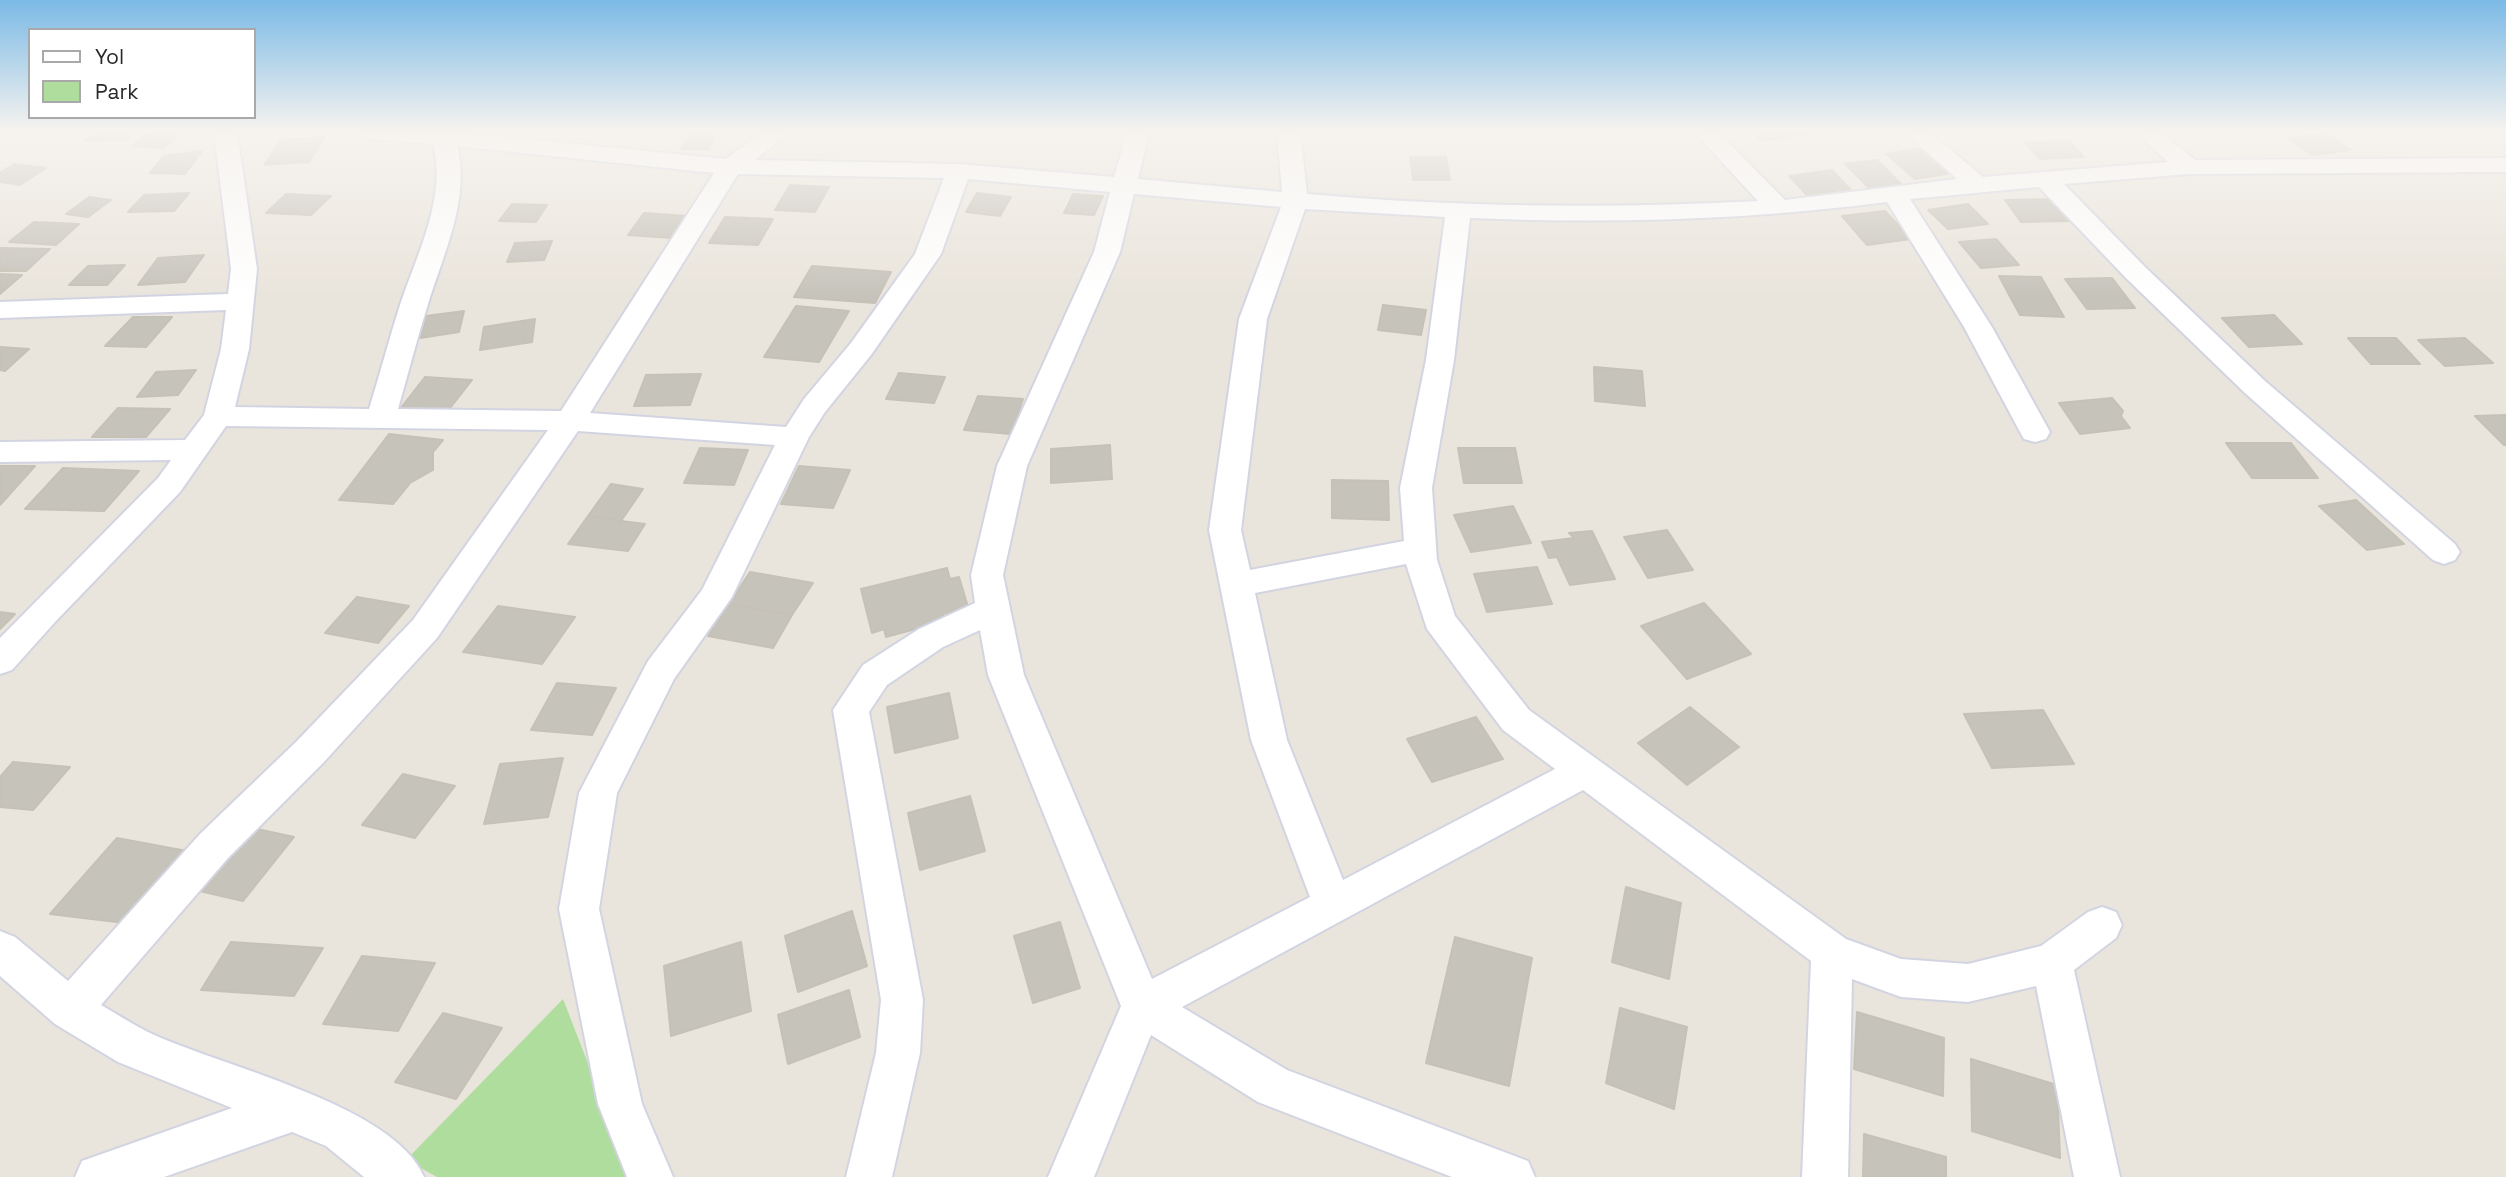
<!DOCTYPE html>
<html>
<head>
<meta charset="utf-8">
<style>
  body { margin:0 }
  #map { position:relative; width:2506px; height:1177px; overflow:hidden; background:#eae5dc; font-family:"Space Grotesk",sans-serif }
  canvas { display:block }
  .legend { position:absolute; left:28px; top:28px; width:228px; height:91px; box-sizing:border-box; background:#fff; border:2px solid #a9a9a9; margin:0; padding:9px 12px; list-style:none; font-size:21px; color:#292929 }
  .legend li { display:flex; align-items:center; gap:14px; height:35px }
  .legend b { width:35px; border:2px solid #a9a9a9 }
</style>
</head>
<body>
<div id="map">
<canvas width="2506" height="1177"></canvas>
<ul class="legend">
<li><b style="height:9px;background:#fff"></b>Yol</li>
<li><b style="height:19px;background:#afdd9d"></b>Park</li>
</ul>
</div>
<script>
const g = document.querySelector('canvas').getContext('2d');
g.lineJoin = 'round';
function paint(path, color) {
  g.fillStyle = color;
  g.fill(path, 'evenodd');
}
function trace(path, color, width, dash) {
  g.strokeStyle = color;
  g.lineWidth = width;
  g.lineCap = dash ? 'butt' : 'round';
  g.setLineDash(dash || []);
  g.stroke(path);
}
paint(new Path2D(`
  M563 999 632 1177H437L406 1160Z`), '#afdd9d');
const building = new Path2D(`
  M95 132H134L126 140 85 141Z
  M149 132H183L164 148 132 146Z
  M691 132H718L709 149H681Z
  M1752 132H1807L1809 134 1761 141Z
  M2327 133 2351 150 2311 155 2288 138Z
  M325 137 309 162 264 165 281 140Z
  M2069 141 2084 157 2040 159 2025 142Z
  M1921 148 1952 173 1915 179 1886 154Z
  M202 151 185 174 150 173 164 156Z
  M1410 157H1446L1450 180H1413Z
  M1877 160 1902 185 1870 189 1845 164Z
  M14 164 46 168 20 185 0 182V173Z
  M1832 170 1850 189 1807 195 1789 176Z
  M790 185 829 187 815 212 775 210Z
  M189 193 174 211 128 212 144 195Z
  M977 193 1011 197 1000 216 966 212Z
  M286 194 331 196 311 215 266 213Z
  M1073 194 1103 196 1094 215 1064 213Z
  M89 197 111 200 88 217 66 214Z
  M2053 199 2070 221 2021 222 2005 200Z
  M512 204 547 205 536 222 499 221Z
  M1968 204 1988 224 1948 229 1928 210Z
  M1885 211 1911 239 1867 245 1842 216Z
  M644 213 687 216 672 238 628 235Z
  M725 217 773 219 758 245 709 243Z
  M34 222 79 224 56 245 9 242Z
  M1996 239 2019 265 1981 268 1959 242Z
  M552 241 544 260 507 262 515 243Z
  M0 248 50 249 26 271H0Z
  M204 255 185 282 138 285 158 258Z
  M125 265 107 285H69L88 266Z
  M812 266 891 272 875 303 794 297Z
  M0 274 22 275 0 294Z
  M1999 276 2041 277 2064 317 2020 315Z
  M2112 278 2135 308 2087 309 2065 279Z
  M1383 305 1426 310 1421 335 1378 330Z
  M796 306 849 311 819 362 764 357Z
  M464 311 459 332 420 338 426 316Z
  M2274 315 2302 344 2249 347 2222 318Z
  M133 317H172L146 347 105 346Z
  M535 319 532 342 480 350 484 327Z
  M2348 338H2396L2420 364H2371Z
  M2465 338 2493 363 2445 366 2418 340Z
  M0 347 29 349 5 371 0 370Z
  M1594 367 1642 371 1645 406 1595 401Z
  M196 370 178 395 137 397 156 372Z
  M899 373 945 377 934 403 886 399Z
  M701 374 690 405 634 406 646 375Z
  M425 377 472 380 447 412 400 409Z
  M978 396 1023 399 1011 434 964 430Z
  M2112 398 2123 411 2121 416 2130 428 2080 434 2059 403Z
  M118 408 170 409 146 437H92Z
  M2506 415V445H2504L2475 416Z
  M389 434 443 440 433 452V470L410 483 393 504 339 500Z
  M2226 443H2291L2318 478H2252Z
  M1110 445 1112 479 1051 483V449Z
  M700 448 748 450 734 485 684 483Z
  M1458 448H1515L1522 483H1464Z
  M0 466H35L0 505Z
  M799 466 850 470 833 508 781 504Z
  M63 468 139 471 104 511 25 509Z
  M1332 480 1388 481 1389 520 1332 518Z
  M611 484 643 489 621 521 588 516Z
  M2356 500 2404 544 2367 550 2319 506Z
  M1513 506 1531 543 1471 552 1454 515Z
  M588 516 621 521 645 524 628 551 568 544Z
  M1667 530 1693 570 1648 578 1624 537Z
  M1592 531 1615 579 1570 585 1557 557 1549 558 1542 542 1574 538 1569 533Z
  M1537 567 1552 604 1487 612 1474 574Z
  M947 568 950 579 959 577 968 607 943 614 945 621 886 637 884 629 872 633 861 589Z
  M750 572 813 583 792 615 729 604Z
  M357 597 409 606 378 643 325 633Z
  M1704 603 1751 654 1687 679 1641 626Z
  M729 604 792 615 773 648 708 636Z
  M498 606 575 617 542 664 463 652Z
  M0 612 15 614 0 629Z
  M557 683 616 688 592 735 531 730Z
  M949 693 958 738 895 753 887 707Z
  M1690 707 1739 747 1687 785 1638 743Z
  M2043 710 2074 764 1992 768 1964 714Z
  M1476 717 1503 759 1432 782 1407 739Z
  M563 758 548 817 484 824 500 764Z
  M13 762 70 767 33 810 0 807V777Z
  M403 774 455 786 415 838 362 825Z
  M970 796 985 851 920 870 908 813Z
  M248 827 294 837 243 901 195 890Z
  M117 838 192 852 133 924 50 914Z
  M1626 887 1681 903 1669 979 1612 962Z
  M852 911 867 966 798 992 785 936Z
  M1060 922 1080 988 1033 1003 1014 936Z
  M1455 937 1532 958 1509 1086 1426 1063Z
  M231 942 323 948 294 996 201 990Z
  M741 942 751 1011 671 1036 664 966Z
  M362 956 435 963 398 1031 323 1024Z
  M849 990 860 1037 788 1064 778 1015Z
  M1620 1008 1687 1027 1674 1109 1606 1083Z
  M1857 1012 1944 1038 1943 1096 1854 1069Z
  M443 1013 502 1028 456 1099 395 1082Z
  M1971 1059 2057 1085 2060 1158 1972 1131Z
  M1864 1134 1946 1157V1177H1863Z`);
paint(building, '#c6c3bb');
trace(building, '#c5c1b6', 2);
const minor = new Path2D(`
  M214 132H237L257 269 249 349 235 407 369 409C380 374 389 339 400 305 417 254 447 198 433 144L369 139 361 137 358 132H455L725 159 764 132H790L755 160 959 164 1114 177 1127 132H1149L1138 179 1282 192 1277 132H1300L1307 194C1456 207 1608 209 1758 201L1694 132H1718L1785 200 1957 179 1905 132H1930L1983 177 2168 162 2135 132H2160L2195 160 2506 158V172L2189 174 2064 184 2145 267 2265 381 2455 544 2460 552 2455 560 2444 564 2433 560 2245 393 2127 279 2039 187 1910 199 1992 327 2050 432 2046 439 2035 442 2024 439 2020 432 1964 327 1887 202C1749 220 1609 224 1470 218L1454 360 1432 488 1437 560 1455 616 1529 710 1846 939 1901 959 1968 964 2041 946 2088 912 2102 907 2116 912 2122 925 2116 938 2074 970 2120 1177H2074L2036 986 1968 1002 1901 997 1852 979 1848 1177H1802L1811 961 1583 790 1182 1007 1287 1070 1528 1161 1535 1177H1452L1258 1102 1151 1035 1094 1177H1048L1121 1006 988 675 980 630 943 647 887 685 869 712 923 1000 920 1053 892 1177H846L876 1053 881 1000 833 710 863 665 919 629 975 603 971 575 997 466 1094 252 1110 192 968 179 941 254 871 355 825 412 809 437 732 597 674 679 617 793 599 909 642 1104 673 1177H627L598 1104 559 909 579 793 648 661 702 590 775 445 578 431 437 638 323 763 228 858 101 1005C117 1014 132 1024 148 1032 218 1066 394 1104 424 1177H364L326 1146 292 1132 164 1177H75L82 1161 232 1108 118 1062 55 1024 0 976V931L15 937 68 981 200 834 297 741 413 620 548 430 226 426 180 492 55 622 12 670 0 674V638L158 478 171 460 0 462V442L185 440 204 415 221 349 226 310 0 318V302L228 294 231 269ZM457 146 714 173 561 411 398 409C408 374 417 339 428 304 443 255 471 198 457 146ZM738 174 944 178 915 254 851 343 804 399 786 427 590 413ZM1134 194 1281 207 1239 319 1209 530 1251 740 1310 897 1152 979 1024 675 1003 575 1027 466 1120 252ZM1305 209 1445 217 1426 360 1400 488 1404 541 1250 570 1241 530 1267 319ZM1406 564 1427 629 1503 730 1555 769 1343 880 1287 740 1255 593Z`);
trace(minor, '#d2d4e1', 4);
paint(minor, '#fff');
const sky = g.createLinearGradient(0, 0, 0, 297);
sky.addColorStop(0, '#7bbae6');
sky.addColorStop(0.44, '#f6f3ef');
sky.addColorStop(1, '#f6f3ef00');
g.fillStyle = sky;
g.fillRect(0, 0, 2506, 297);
</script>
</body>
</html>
